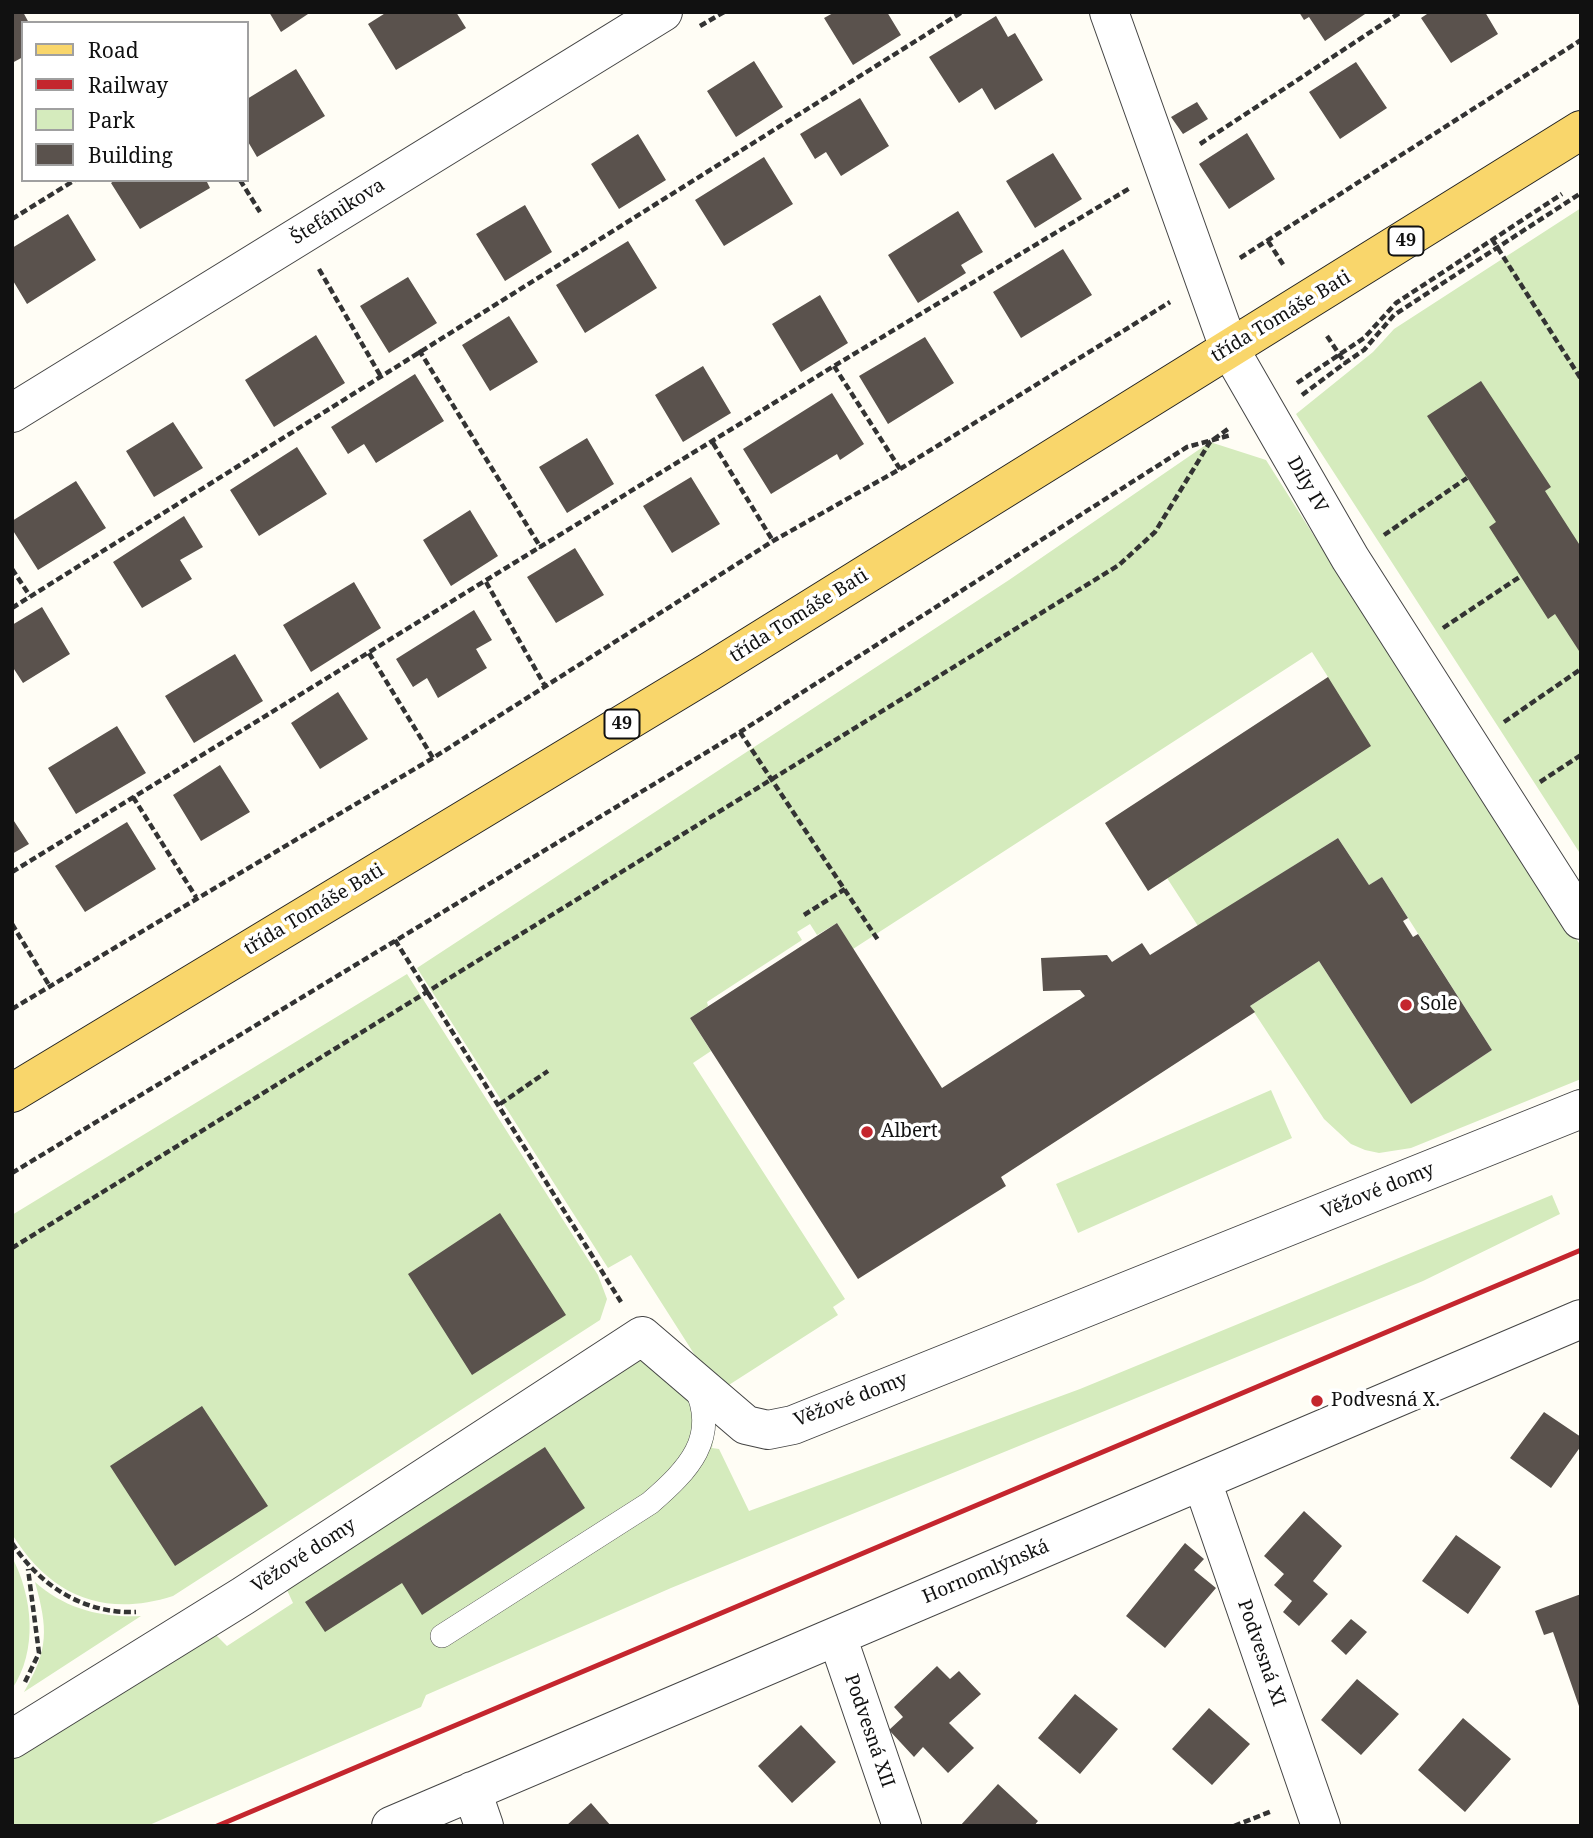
<!DOCTYPE html>
<html>
<head>
<meta charset="utf-8">
<style>
  body { margin:0 }
  #map { position:relative; width:1593px; height:1838px; overflow:hidden; background:#fffdf5; font-family:"Noto Serif",serif }
  canvas { display:block }
  .frame { position:absolute; inset:0; border:14px solid #111; pointer-events:none }
  .legend { position:absolute; left:21px; top:21px; width:228px; height:161px; box-sizing:border-box; background:#fff; border:2px solid #a0a0a0; margin:0; padding:9px 12px; list-style:none; font-size:21px; color:#111 }
  .legend li { display:flex; align-items:center; gap:14px; height:35px }
  .legend b { width:35px; border:2px solid #a0a0a0 }
</style>
</head>
<body>
<div id="map">
<canvas width="1593" height="1838"></canvas>
<div class="frame"></div>
<ul class="legend">
<li><b style="height:9px;background:#f9d66b"></b>Road</li>
<li><b style="height:9px;background:#c4262e"></b>Railway</li>
<li><b style="height:19px;background:#d5ebbd"></b>Park</li>
<li><b style="height:19px;background:#5a524d"></b>Building</li>
</ul>
</div>
<script>
const g = document.querySelector('canvas').getContext('2d');
g.lineJoin = 'round';
function paint(path, color) {
  g.fillStyle = color;
  g.fill(path, 'evenodd');
}
function trace(path, color, width, dash) {
  g.strokeStyle = color;
  g.lineWidth = width;
  g.lineCap = dash ? 'butt' : 'round';
  g.setLineDash(dash || []);
  g.stroke(path);
}
function label(font, color, halo, rows, align = 'center') {
  g.font = font + ' "Noto Serif",serif';
  g.lineWidth = 7;
  g.setLineDash([]);
  g.textBaseline = 'middle';
  g.strokeStyle = halo;
  g.fillStyle = color;
  for (const [text, x, y, turn = 0] of rows) {
    g.save();
    g.translate(x, y);
    g.rotate((+turn || 0) * Math.PI / 180);
    g.textAlign = isNaN(turn) ? turn : align;
    if (halo) g.strokeText(text, 0, 0);
    g.fillText(text, 0, 0);
    g.restore();
  }
}
paint(new Path2D(`
  M1581 208V855L1296 414 1373 352 1394 329Z
  M1210 442 1266 460 1464 773 1581 946V1079L1411 1148 1379 1153 1365 1150 1351 1144 1324 1119 1250 1006 1319 961 1411 1104 1492 1050 1382 877 1369 885 1338 838 1198 926 1167 878 1328 677 1312 652 853 949 837 923 817 935 810 924 797 932 802 940 707 1002 708 1006 690 1018 711 1051 693 1063 845 1299 833 1307 838 1315 721 1390 712 1382 631 1255 608 1268 417 968 1009 580Z
  M407 974 598 1275 607 1299 600 1320 173 1596C104 1618 50 1596 12 1534V1215Z
  M1271 1090 1292 1138 1078 1233 1056 1184Z
  M1552 1195 1560 1214 1423 1281 671 1588 426 1695 421 1707 147 1826H12V1747L212 1631 227 1646 293 1603 287 1590 639 1360 653 1364 717 1416 712 1448 719 1449 749 1511 1080 1389Z
  M12 1557C33 1597 38 1651 12 1689Z
  M35 1582C65 1609 102 1618 141 1616L24 1692C49 1649 48 1629 35 1582Z`), '#d5ebbd');
paint(new Path2D(`
  M12 12H23L29 23H23V57L12 63Z
  M269 12H311L281 32Z
  M387 12H456L466 28 396 70 368 24Z
  M835 12H887L901 35 853 65 824 18Z
  M1299 12H1368L1325 41 1309 17 1304 20Z
  M1430 12H1485L1498 34 1451 63 1421 18Z
  M996 16 1008 37 1015 33 1043 80 995 110 982 88 959 103 929 57Z
  M754 61 783 107 736 137 707 91Z
  M1356 62 1387 108 1340 139 1309 92Z
  M296 69 325 116 257 157 247 140V99Z
  M860 98 889 146 841 176 826 152 815 159 800 134Z
  M1197 102 1208 119 1183 134 1171 117Z
  M1247 133 1275 179 1229 209 1199 164Z
  M638 134 666 180 619 209 591 164Z
  M1053 153 1082 199 1035 228 1006 181Z
  M764 157 793 204 724 246 695 200Z
  M115 180H206L210 188 140 229 111 183Z
  M525 205 552 252 505 281 476 234Z
  M958 211 983 252 961 265 966 273 918 303 888 255Z
  M68 214 96 260 27 304 12 279V248Z
  M628 241 657 288 585 333 556 285Z
  M1063 249 1092 295 1021 338 993 292Z
  M408 277 437 323 389 353 360 306Z
  M820 295 848 343 801 372 772 324Z
  M509 316 538 362 490 391 462 345Z
  M316 335 345 383 274 427 245 380Z
  M925 337 954 383 888 424 859 376Z
  M703 366 731 413 683 442 655 395Z
  M415 374 444 421 376 463 364 444 348 454 331 427Z
  M1481 381 1551 487 1545 491 1581 547V654L1555 614 1548 619 1489 527 1496 522 1427 416Z
  M832 393 864 444 840 460 837 454 771 494 743 449Z
  M173 422 203 468 154 497 126 451Z
  M587 438 614 484 567 513 539 467Z
  M297 447 327 494 259 536 230 490Z
  M691 477 720 524 672 553 643 506Z
  M76 481 106 528 38 570 12 529V521Z
  M470 510 498 556 451 586 423 540Z
  M184 516 203 547 180 560 192 579 142 608 113 562Z
  M575 548 604 595 556 623 527 577Z
  M354 582 381 628 311 672 283 625Z
  M42 607 70 654 23 683 12 666V625Z
  M474 610 492 640 476 649 487 668 438 698 427 678 413 687 396 659Z
  M235 654 263 701 194 743 165 696Z
  M1328 677 1371 746 1148 891 1105 823Z
  M338 692 368 739 320 769 291 723Z
  M117 726 146 773 76 814 48 768Z
  M220 765 250 812 201 841 173 795Z
  M12 818 29 844 12 854Z
  M127 822 156 869 85 912 55 866Z
  M1338 838 1369 885 1382 877 1408 918 1403 921 1413 937 1418 934 1492 1050 1411 1104 1319 961 1250 1006 1255 1012 1001 1177 1006 1186 858 1279 690 1018 837 923 942 1088 1085 996 1080 990 1043 991 1041 958 1107 955 1112 962 1142 943 1150 955Z
  M500 1213 566 1315 472 1375 408 1274Z
  M202 1406 268 1506 175 1566 110 1466Z
  M1544 1412 1581 1437V1446L1551 1488 1510 1458Z
  M545 1447 585 1508 422 1615 402 1583 325 1632 305 1602Z
  M1304 1511 1342 1546 1313 1581 1328 1594 1299 1626 1283 1612 1292 1601 1274 1585 1284 1574 1264 1556Z
  M1456 1535 1501 1567 1468 1614 1422 1581Z
  M1185 1543 1204 1559 1194 1570 1216 1588 1165 1648 1126 1616Z
  M1581 1594V1709H1580L1553 1632 1544 1635 1535 1611Z
  M1351 1619 1367 1632 1346 1655 1331 1641Z
  M937 1666 950 1679 959 1671 981 1694 949 1723 974 1748 948 1773 923 1747 914 1757 889 1730 903 1717 894 1707Z
  M1357 1679 1399 1714 1361 1755 1321 1720Z
  M1075 1694 1118 1729 1080 1774 1038 1738Z
  M1209 1708 1250 1744 1212 1785 1172 1749Z
  M1463 1718 1511 1759 1465 1812 1418 1770Z
  M801 1725 836 1762 792 1803 758 1766Z
  M998 1784 1038 1821 1034 1826H960Z
  M591 1803 611 1826H566Z`), '#5a524d');
const service = new Path2D(`
  M442 1636 650 1503C688 1470 720 1438 695 1386`);
const minor = new Path2D(`
  M1109 12 1229 348 1350 558 1581 920
  M1202 1481 1321 1826
  M837 1636 902 1826
  M12 1739 243 1596 642 1336 746 1425 768 1430 793 1425 1581 1109
  M472 1791 484 1826
  M391 1826 1581 1319`);
const tertiary = new Path2D(`
  M12 413 663 12`);
const primary = new Path2D(`
  M12 1093 709 672 1581 130`);
trace(service, '#444', 24);
trace(minor, '#444', 40);
trace(tertiary, '#444', 40);
trace(primary, '#222', 40);
trace(new Path2D(`
  M700 26 724 12
  M1200 144 1401 12
  M240 180 260 212
  M12 219 75 180
  M1492 239 1581 379
  M1268 241 1284 266
  M1240 258 1581 40
  M319 269 380 375
  M1327 336 1345 363 1364 350 1394 315 1581 193
  M419 350 541 548
  M834 366 900 469
  M1297 383 1364 338 1396 303 1562 194
  M1302 395 1345 363
  M713 443 773 541
  M1384 535 1467 478
  M12 569 30 596
  M486 582 545 686
  M12 608 962 12
  M1443 628 1521 576
  M369 653 433 758
  M1504 722 1581 669
  M740 732 878 940
  M1540 782 1581 755
  M133 797 196 897
  M12 872 834 366 1130 188
  M804 915 845 889
  M12 924 49 985
  M395 940 621 1302
  M12 1009 433 758 773 541 900 469 1170 302
  M500 1104 548 1071
  M12 1173 740 732 1187 447 1231 435
  M12 1248 1119 565 1155 532 1210 442 1228 429
  M12 1543C40 1586 84 1614 136 1612
  M25 1682 39 1653 28 1569
  M1234 1826 1272 1811`), '#333', 4.5, [7, 3.5]);
trace(service, '#fff', 23);
trace(minor, '#fff', 38);
trace(tertiary, '#fff', 38);
trace(primary, '#f9d66b', 38);
trace(new Path2D(`
  M217 1826 1581 1250`), '#c4262e', 5);
for (const [x, y, r, color] of [
  [1406,1005,7,"#c4262e"],
  [867,1132,7,"#c4262e"],
  [1317,1401,7,"#c4262e"]
]) {
  const dot = new Path2D();
  dot.arc(x, y, r, 0, 2 * Math.PI);
  g.fillStyle = color;
  g.fill(dot);
  trace(dot, '#fff', 2.5);
}
for (const [x, y, w] of [
  [1406,241,35],
  [622,724,35]
]) {
  const box = new Path2D();
  box.roundRect(x - w / 2, y - 14.5, w, 29, 5);
  g.fillStyle = '#fff';
  g.fill(box);
  trace(box, '#111', 2);
}
label('bold 18px', '#111', null, [
  ["49",1406,241],
  ["49",622,724]
]);
label('19px', '#111', '#fff', [
  ["Štefánikova",338,212,-32],
  ["třída Tomáše Bati",1281,317,-31],
  ["Díly IV",1307,485,60],
  ["třída Tomáše Bati",799,616,-32],
  ["třída Tomáše Bati",314,910,-31],
  ["Věžové domy",1378,1191,-22],
  ["Věžové domy",851,1400,-21],
  ["Věžové domy",304,1556,-33],
  ["Hornomlýnská",986,1572,-23],
  ["Podvesná XI",1261,1653,71],
  ["Podvesná XII",869,1731,71]
]);
label('19px', '#111', '#fff', [
  ["Sole",1420,1005],
  ["Albert",881,1132],
  ["Podvesná X.",1331,1401]
], 'left');
</script>
</body>
</html>
